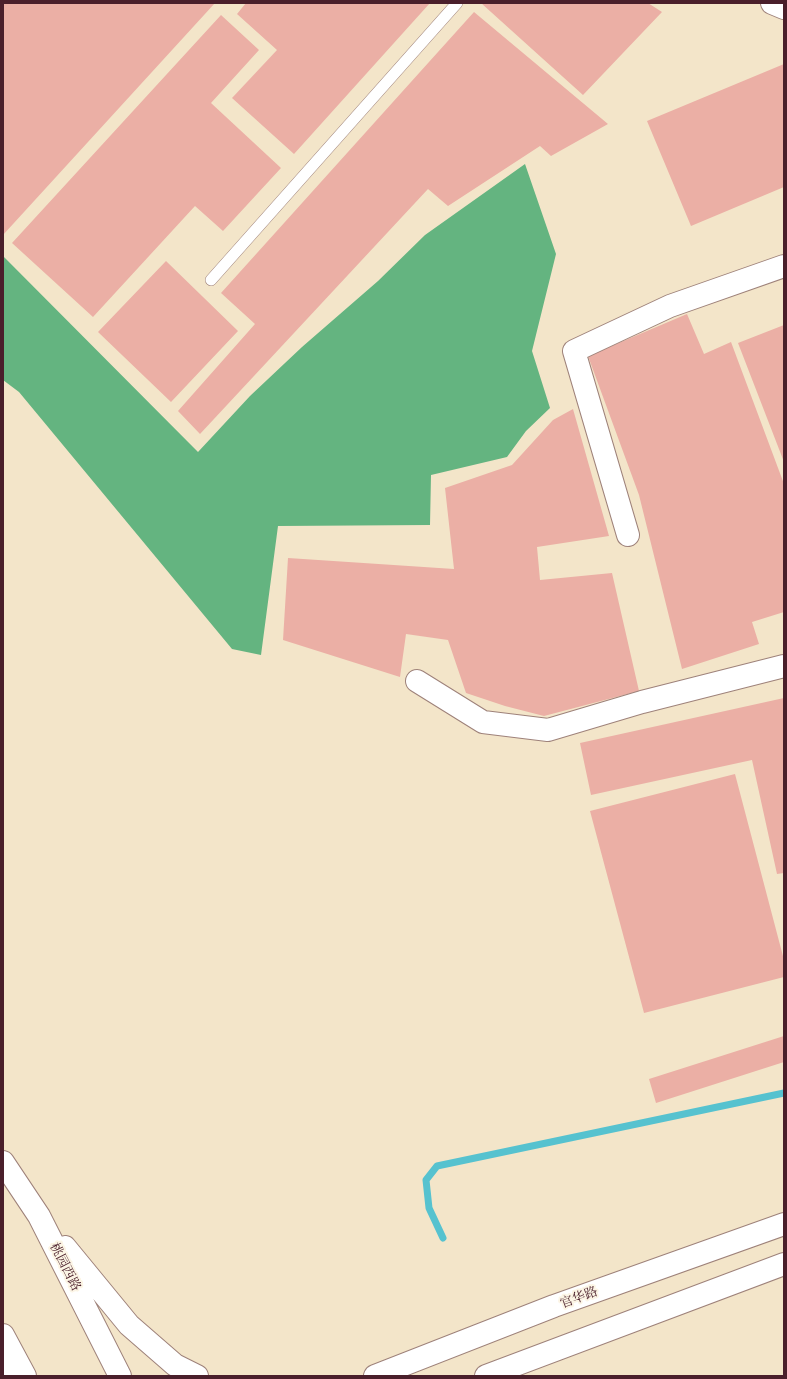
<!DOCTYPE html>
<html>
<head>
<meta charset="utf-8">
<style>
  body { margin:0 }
  #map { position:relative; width:787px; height:1379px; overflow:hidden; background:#f3e5c9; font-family:"EB Garamond",serif }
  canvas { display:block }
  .frame { position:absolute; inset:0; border:4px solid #4a1f2b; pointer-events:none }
</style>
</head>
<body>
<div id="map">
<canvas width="787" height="1379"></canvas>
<div class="frame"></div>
</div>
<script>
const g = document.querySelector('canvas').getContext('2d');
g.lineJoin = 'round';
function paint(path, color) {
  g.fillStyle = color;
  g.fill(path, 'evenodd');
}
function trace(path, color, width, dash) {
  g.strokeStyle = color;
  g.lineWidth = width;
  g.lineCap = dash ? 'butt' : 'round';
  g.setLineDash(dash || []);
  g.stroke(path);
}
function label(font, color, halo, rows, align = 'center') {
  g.font = font + ' "EB Garamond","Noto Serif SC",serif';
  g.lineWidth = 4;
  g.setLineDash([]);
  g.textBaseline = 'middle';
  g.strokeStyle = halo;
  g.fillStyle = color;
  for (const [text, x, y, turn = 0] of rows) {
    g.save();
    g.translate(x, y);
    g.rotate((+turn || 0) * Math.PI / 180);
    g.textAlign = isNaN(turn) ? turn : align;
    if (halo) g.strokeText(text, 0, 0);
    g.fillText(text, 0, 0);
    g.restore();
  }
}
paint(new Path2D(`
  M525 164 556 254 532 351 550 408 526 431 507 457 431 475 430 525 278 526 261 655 232 649 19 392 3 380V256L198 452 250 396 302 347 378 281 425 235Z`), '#64b480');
trace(new Path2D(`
  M443 1238 429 1208 426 1180 437 1166 784 1093`), '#56c2cf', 7);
paint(new Path2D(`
  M3 3H215L3 235Z
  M246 3H430L294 154 232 98 277 50 237 14Z
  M481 3H648L662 12 583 95Z
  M474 12 608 124 551 156 540 146 448 206 428 189 200 434 178 411 255 324 221 293Z
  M221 15 259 50 211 103 281 168 223 231 195 206 93 317 12 243Z
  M784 64V187L691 226 647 121Z
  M166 261 238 331 171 402 98 332Z
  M687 314 704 354 731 342 784 484V612L752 622 759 644 682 669 639 495 588 356Z
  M784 325V462L738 343Z
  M573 409 609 536 537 547 540 580 612 573 639 691 544 716 505 706 466 693 448 640 406 634 400 677 283 640 288 558 454 569 445 488 512 465 553 420Z
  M784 698V873L777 874 752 760 591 795 580 743Z
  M735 774 784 960V977L644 1013 590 811Z
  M784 1036V1062L656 1103 649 1079Z`), '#ebafa5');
const lane = new Path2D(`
  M211 280 457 3`);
const street = new Path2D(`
  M772 3 784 8
  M628 535 574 351 670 306 784 266
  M417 681 483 722 548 730 642 702 784 666`);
const secondary = new Path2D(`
  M3 1162 39 1216 120 1376
  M65 1247 129 1325 175 1365 197 1376
  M3 1335 25 1376
  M3 1370 5 1376
  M375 1376 554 1306 784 1224
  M486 1376 784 1264`);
trace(lane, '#9e827a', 12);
trace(street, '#9e827a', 24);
trace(secondary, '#9e827a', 24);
trace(lane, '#fff', 11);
trace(street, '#fff', 22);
trace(secondary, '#fff', 22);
label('13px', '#4a1f2b', '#fcf5e5', [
  ["桃园西路",65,1267,63],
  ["官华路",579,1298,-20]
]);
</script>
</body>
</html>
